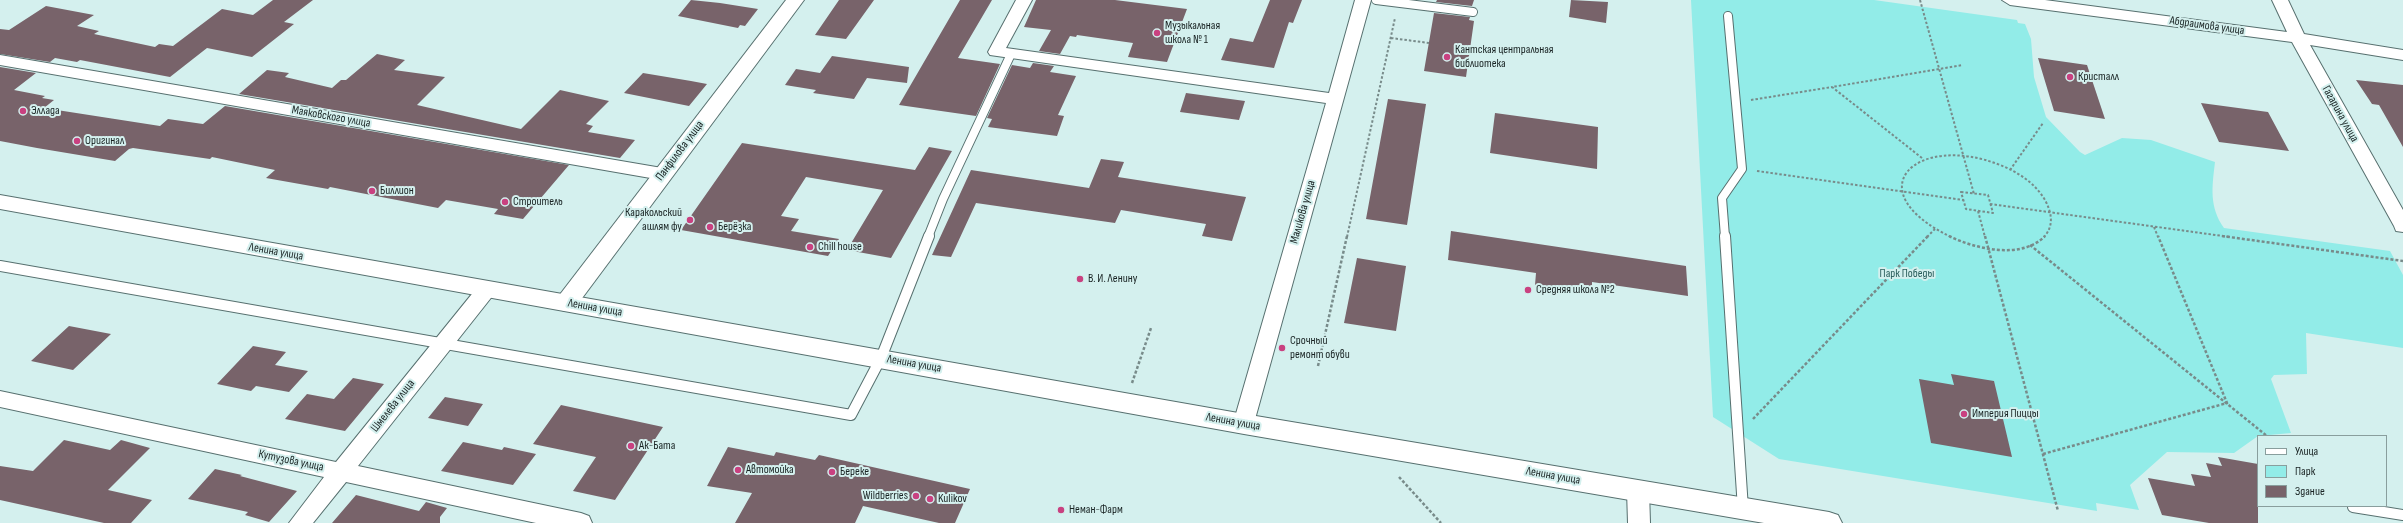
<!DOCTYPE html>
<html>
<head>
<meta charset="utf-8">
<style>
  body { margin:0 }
  #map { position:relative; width:2403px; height:523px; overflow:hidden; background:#d4f0ee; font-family:"Sofia Sans Condensed",sans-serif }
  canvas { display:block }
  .legend { position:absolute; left:2257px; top:435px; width:130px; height:72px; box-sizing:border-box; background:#d4f0ee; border:1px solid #899e9d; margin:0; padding:5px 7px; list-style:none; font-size:12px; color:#192323 }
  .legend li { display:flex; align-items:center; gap:8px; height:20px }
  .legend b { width:20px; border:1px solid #899e9d }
</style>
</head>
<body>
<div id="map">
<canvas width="2403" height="523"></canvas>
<ul class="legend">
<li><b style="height:5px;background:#fff"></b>Улица</li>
<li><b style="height:11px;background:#92ece8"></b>Парк</li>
<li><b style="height:11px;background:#78636a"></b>Здание</li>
</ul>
</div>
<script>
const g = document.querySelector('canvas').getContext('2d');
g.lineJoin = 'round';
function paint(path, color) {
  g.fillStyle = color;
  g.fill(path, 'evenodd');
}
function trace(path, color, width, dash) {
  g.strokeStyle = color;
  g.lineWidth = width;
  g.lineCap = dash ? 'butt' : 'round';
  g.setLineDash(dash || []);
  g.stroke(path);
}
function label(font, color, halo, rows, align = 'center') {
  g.font = font + ' "Sofia Sans Condensed",sans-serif';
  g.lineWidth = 4;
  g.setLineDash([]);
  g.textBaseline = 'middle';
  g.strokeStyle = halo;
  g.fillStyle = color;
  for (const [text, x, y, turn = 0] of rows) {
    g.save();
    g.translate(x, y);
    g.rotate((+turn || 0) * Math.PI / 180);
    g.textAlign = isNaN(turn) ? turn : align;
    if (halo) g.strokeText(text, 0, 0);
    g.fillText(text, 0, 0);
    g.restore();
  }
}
paint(new Path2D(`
  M1691 0H1874L2017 20 2018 23 2025 24 2031 39 2034 77 2046 117 2080 152 2085 155 2122 138 2151 140 2215 162C2212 187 2209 207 2224 228L2390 251 2403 275V348L2306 333 2307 374 2274 375 2271 379 2291 433 2258 436 2234 453 2167 452 2130 485 2139 510 2096 503 2097 511 1779 459 1713 417Z`), '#92ece8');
paint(new Path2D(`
  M273 0H313L284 22 294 24 252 57 207 48 170 77 80 60 77 62 55 58 50 62 0 54V29L9 30 46 6 94 15 77 26 99 31 94 34 155 47 159 44 173 46 222 9 253 15Z
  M691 0 720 3 758 9 745 26 740 25 738 28 678 16Z
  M839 0H874L846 39 815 35Z
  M960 0H992L958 58 1000 64 976 116 899 105Z
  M1036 0H1115L1187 9 1167 62 1128 57 1133 43 1077 35 1076 37 1070 36 1060 54 1039 51 1051 30 1024 27Z
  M1270 0H1302L1293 23 1289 22 1274 68 1221 60 1230 38 1253 42Z
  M1437 0H1474L1472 6 1436 2Z
  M1571 0 1608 2 1606 23 1569 17Z
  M1434 13 1470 17 1469 20 1474 21 1466 77 1424 71Z
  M377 54 405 60 394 70 445 77 417 105 521 129 560 90 609 101 586 124 593 126 588 132 635 140 620 158 239 94 267 70 289 73 285 77 332 88 341 80H346Z
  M832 56 909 67 907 83 867 78 854 99 813 93 816 90 785 85 796 69 820 73Z
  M2038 58 2087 65 2105 119 2054 111Z
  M1033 63 1054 66 1050 72 1076 76 1058 115 1064 116 1057 136 988 127 992 119 987 118 1012 65 1030 68Z
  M0 67 36 73 14 90 45 96 42 98 54 100 44 108 160 126 168 119 203 124 225 106 569 165 523 219 494 214 498 209 446 200 438 208 330 187 328 189 266 178 275 170 212 157 210 159 133 148 129 149 115 161 37 148 0 141Z
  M643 73 691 81 707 84 689 106 624 93Z
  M2356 80 2403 85V147L2379 105 2372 104Z
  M1186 93 1245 101 1239 120 1180 112Z
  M1388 99 1426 104 1407 225 1366 219Z
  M2201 103 2268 112 2289 151 2219 142Z
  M1495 113 1598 127 1597 169 1490 153Z
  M742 143 915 170 929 147 952 151 891 258 847 250 883 190 806 177 781 216 799 219 791 231 839 239 828 256 681 230Z
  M1101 159 1124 162 1118 177 1246 197 1232 241 1202 236 1206 224 1121 210 1115 223 976 203 951 257 932 255 971 170 1089 188Z
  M1451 231 1686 266 1688 296 1592 282V294L1535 285 1536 273 1448 260Z
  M1357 258 1406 266 1396 331 1344 323Z
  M69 326 111 334 73 370 31 361Z
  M253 346 286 352 275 365 308 371 289 392 256 386 251 391 217 384Z
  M1951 374 1994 381 2012 457 1931 443 1919 379 1954 385Z
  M353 378 384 384 345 431 285 419 307 394 334 399Z
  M445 397 483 404 468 426 428 418Z
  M561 405 663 427 615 500 573 491 596 457 533 444Z
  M64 440 110 450 121 440 150 448 108 490 152 500 131 523H104L0 500V466L33 471Z
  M463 442 502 450 504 447 536 454 513 485 441 471Z
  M728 447 774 456 776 452 815 460 819 455 970 489 955 523H939L863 506 855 523H735L752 493 707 486Z
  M2218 457 2258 464V523H2209L2162 515 2148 478 2195 486 2191 474 2211 477 2206 463 2222 466Z
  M215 469 242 475 240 476 297 491 269 522 245 515 248 512 188 499Z
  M356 495 419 511 426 502 447 508 440 517V523H332Z`), '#78636a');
const serviceFar1 = new Path2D(`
  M1376 0 1473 12
  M928 237 943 199 1011 54
  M1725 237 1722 198 1742 169 1728 16`);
const service = new Path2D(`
  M1725 236 1743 509
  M0 266 851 415 881 358 929 236
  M2353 507 2403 515`);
const minor = new Path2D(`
  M1016 0H1032L1006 48 1329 93 1355 0H1371L1252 430 1244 433 1236 430 1233 424 1326 103 990 55 988 52Z
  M2002 0H2045L2287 32 2272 0H2288L2304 34 2403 50V60L2310 45 2403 210V232L2396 231 2394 226 2292 42 2010 5Z
  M0 55 662 168 668 170 671 174 668 178 662 180 0 65Z
  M487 282 494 284 497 289 494 294 358 466 581 513 589 516 592 523H536L346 482 313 523H289L324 477 0 407V391L336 462 480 284Z
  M1638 481 1646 483 1649 490 1650 523H1628L1627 490 1630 483Z`);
const tertiary = new Path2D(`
  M786 0H804L574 309 566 311 558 309 555 303 558 297Z`);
const primary = new Path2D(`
  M0 195 1244 414 1829 512 1838 515 1842 523H1764L1244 434 0 209Z`);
trace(serviceFar1, '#57706f', 10);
trace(service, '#57706f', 12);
trace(minor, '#57706f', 2);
trace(tertiary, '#57706f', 2);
trace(primary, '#57706f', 2);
trace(new Path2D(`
  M1920 0 1974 194
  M1391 38 1429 43
  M1751 100 1832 87
  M1922 158 1832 87 1963 65
  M2010 170 2043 123
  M1757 171 1963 200
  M1961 192 1988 195 1993 213 1966 209Z
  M1990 204 2230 237
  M1978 211 1985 237
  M2154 227 2158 237
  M1347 237 1395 18
  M1927 237 1935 229
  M1951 237C1854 190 1917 132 2000 165 2018 172 2035 183 2045 200 2052 213 2054 226 2044 237`), '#788b8a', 2, [2.5, 2]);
trace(new Path2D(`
  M1949 236C1975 249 2022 260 2045 236
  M1985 236 2058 511
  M2222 236 2403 261
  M2030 245 2267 436
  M1318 366 1347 236
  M1132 383 1151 328
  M1753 419 1928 236
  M2043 454 2227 403 2158 236
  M1399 477 1441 523`), '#788b8a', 2.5, [3, 2]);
trace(serviceFar1, '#fff', 8);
trace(service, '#fff', 10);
paint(minor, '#fff');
paint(tertiary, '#fff');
paint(primary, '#fff');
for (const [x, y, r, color] of [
  [1157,33,4,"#c94180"],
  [1447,57,4,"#c94180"],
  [2070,77,4,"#c94180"],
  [23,111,4,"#c94180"],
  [77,141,4,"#c94180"],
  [372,191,4,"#c94180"],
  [505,202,4,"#c94180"],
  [690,220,4,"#c94180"],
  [710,227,4,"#c94180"],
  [810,247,4,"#c94180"],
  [1080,279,4,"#c94180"],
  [1528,290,4,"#c94180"],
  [1282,348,4,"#c94180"],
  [1964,414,4,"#c94180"],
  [631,446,4,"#c94180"],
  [738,470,4,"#c94180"],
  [832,472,4,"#c94180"],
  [916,496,4,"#c94180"],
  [930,499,4,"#c94180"],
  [1061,510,4,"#c94180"]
]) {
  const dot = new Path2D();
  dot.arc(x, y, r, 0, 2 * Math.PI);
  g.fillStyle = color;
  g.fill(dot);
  trace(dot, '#d4f0ee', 1.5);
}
label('12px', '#192323', '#d4f0ee', [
  ["Музыкальная",1165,26],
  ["школа № 1",1165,40],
  ["Кантская центральная",1455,50],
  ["библиотека",1455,64],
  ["Кристалл",2078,77],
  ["Эллада",31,111],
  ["Оригинал",85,141],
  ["Биллион",380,191],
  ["Строитель",513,202],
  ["Каракольский",682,213,"right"],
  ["ашлям фу",682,227,"right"],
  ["Берёзка",718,227],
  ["Chill house",818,247],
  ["В. И. Ленину",1088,279],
  ["Средняя школа №2",1536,290],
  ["Срочный",1290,341],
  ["ремонт обуви",1290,355],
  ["Империя Пиццы",1972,414],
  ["Ак-Бата",639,446],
  ["Автомойка",746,470],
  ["Береке",840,472],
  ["Wildberries",908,496,"right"],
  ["Kulikov",938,499],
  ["Неман-Фарм",1069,510]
], 'left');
label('12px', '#192323', '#d4f0ee', [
  ["Абдраимова улица",2207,26,8],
  ["Гагарина улица",2340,114,61],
  ["Маяковского улица",331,117,10],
  ["Панфилова улица",680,151,-53],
  ["Маликова улица",1303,212,-74],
  ["Ленина улица",276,252,10],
  ["Ленина улица",595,308,10],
  ["Ленина улица",914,364,10],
  ["Шмелева улица",393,406,-52],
  ["Ленина улица",1233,422,10],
  ["Кутузова улица",291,461,12],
  ["Ленина улица",1553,476,10]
]);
label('12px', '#295d5b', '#d4f0ee', [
  ["Парк Победы",1907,274]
]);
</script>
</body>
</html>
